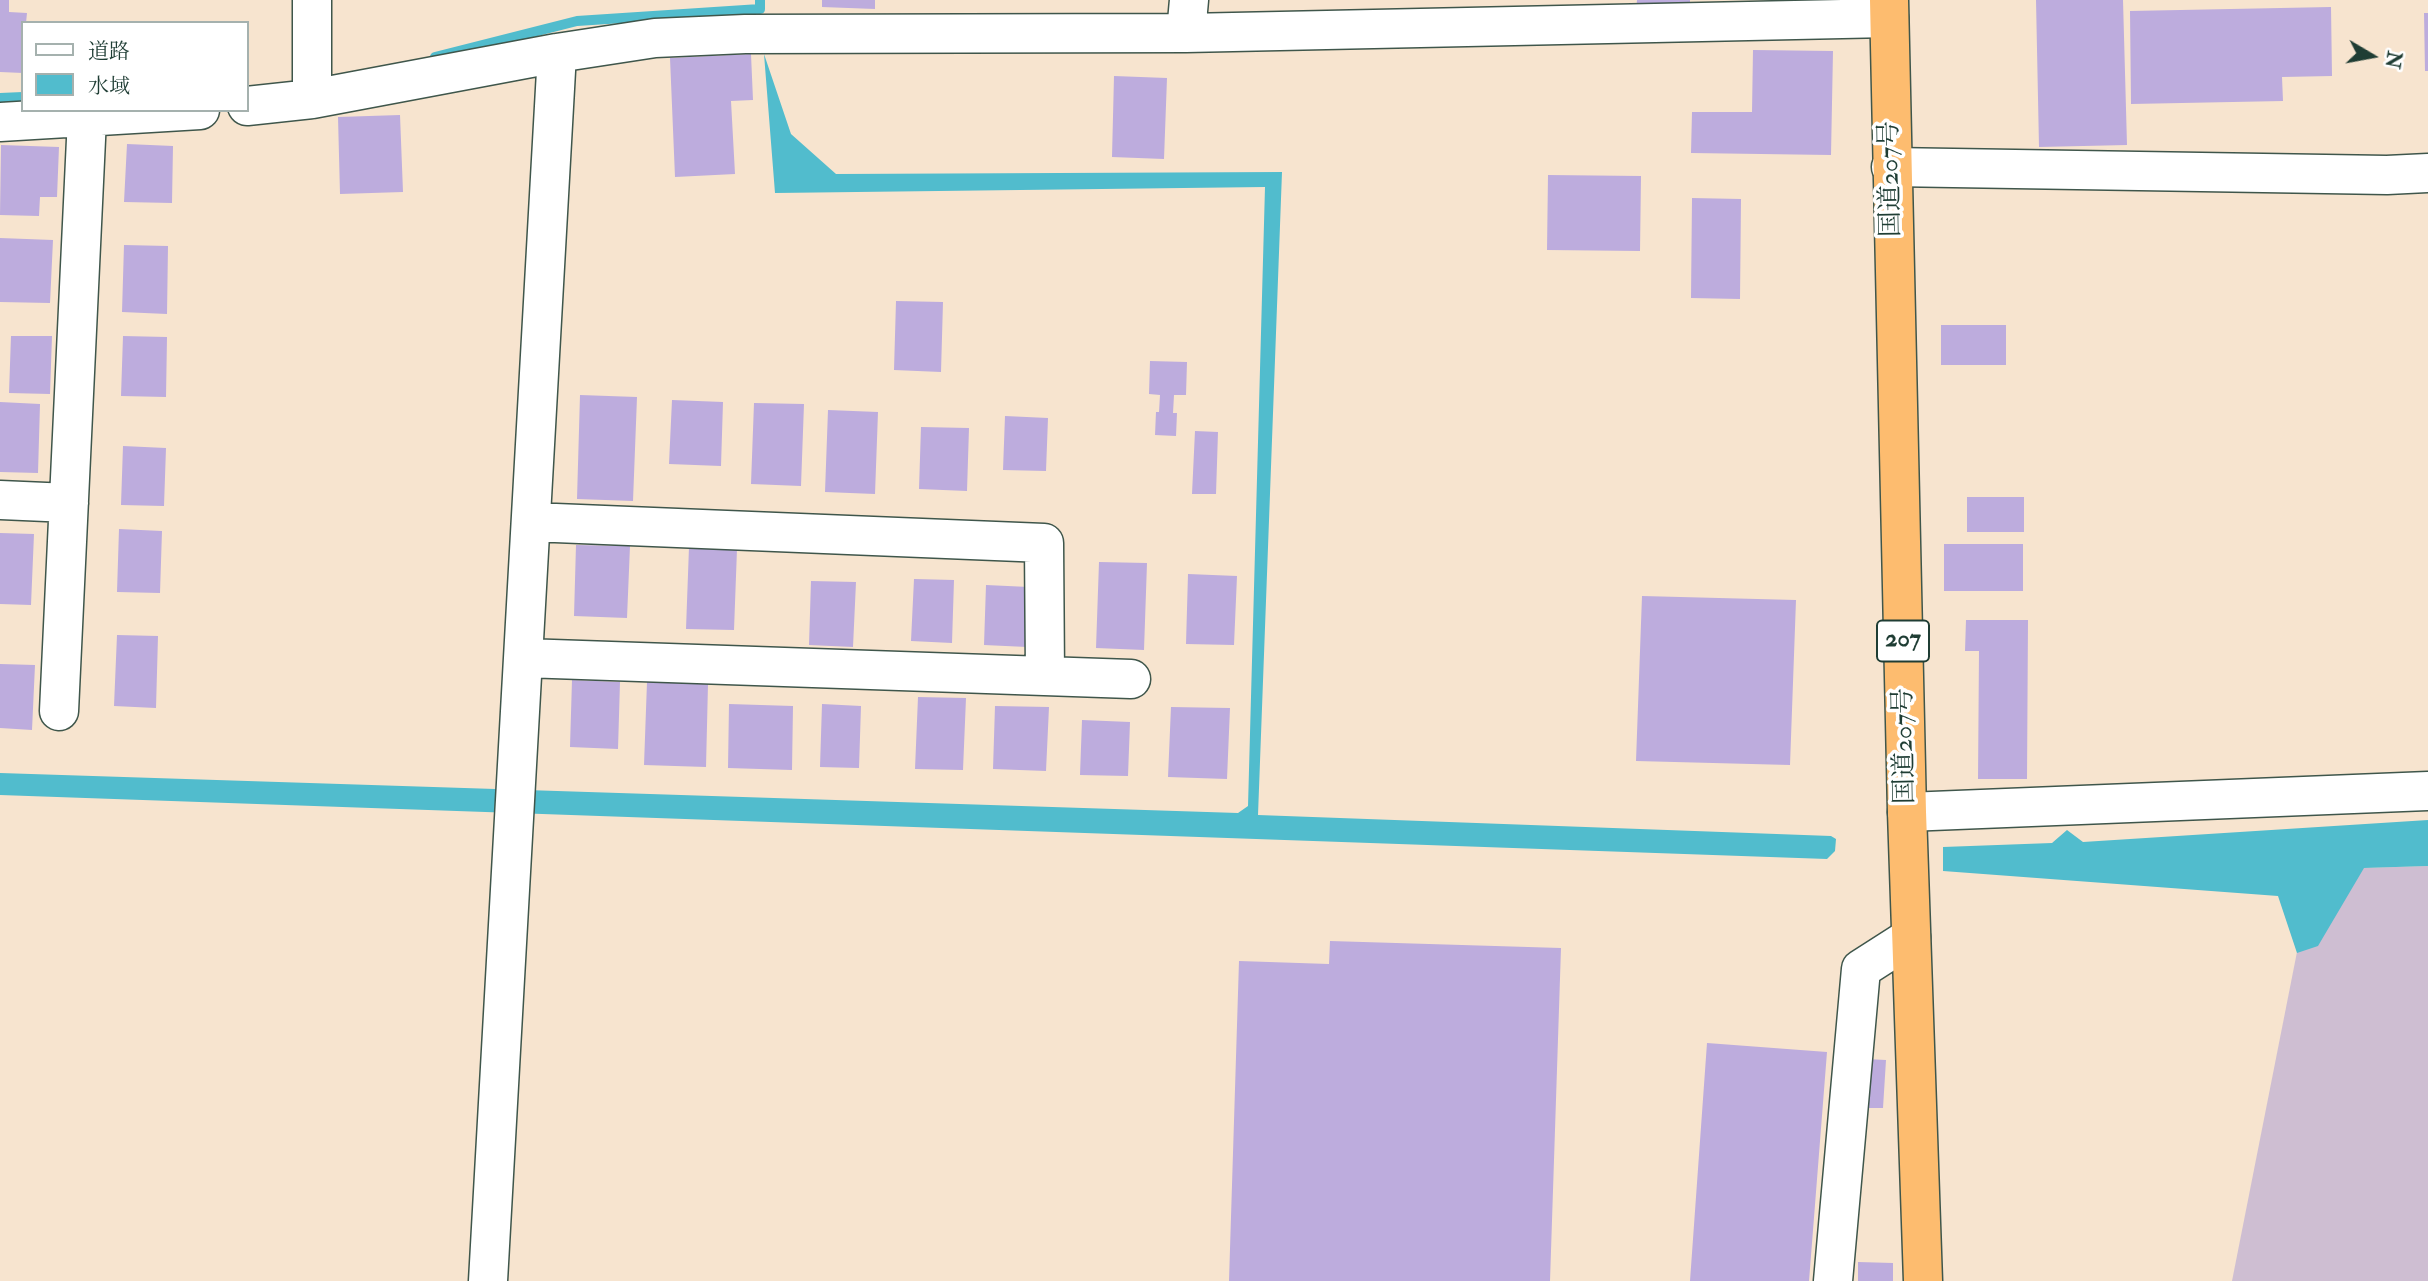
<!DOCTYPE html>
<html>
<head>
<meta charset="utf-8">
<style>
  body { margin:0 }
  #map { position:relative; width:2428px; height:1281px; overflow:hidden; background:#f7e4cf; font-family:"IM FELL Double Pica","Noto Serif JP",serif }
  canvas { display:block }
  .legend { position:absolute; left:21px; top:21px; width:228px; height:91px; box-sizing:border-box; background:#fff; border:2px solid #a5b1ae; margin:0; padding:9px 12px; list-style:none; font-size:21px; color:#1f3d34 }
  .legend li { display:flex; align-items:center; gap:14px; height:35px }
  .legend b { width:35px; border:2px solid #a5b1ae }
  .north { position:absolute; left:2337px; top:21px; width:70px; height:70px; -webkit-text-stroke:5px #fff; paint-order:stroke; rotate:100deg; font-size:19px; font-weight:700; line-height:28px; text-align:center; color:#1f3d34 }
  .north::after { content:''; display:block; margin:auto; width:24px; height:32px; background:#1f3d34; clip-path:polygon(50% 0,100% 100%,50% 72%,0 100%) }
</style>
</head>
<body>
<div id="map">
<canvas width="2428" height="1281"></canvas>
<ul class="legend">
<li><b style="height:9px;background:#fff"></b>道路</li>
<li><b style="height:19px;background:#51bccd"></b>水域</li>
</ul>
<div class="north">N</div>
</div>
<script>
const g = document.querySelector('canvas').getContext('2d');
g.lineJoin = 'round';
function paint(path, color) {
  g.fillStyle = color;
  g.fill(path, 'evenodd');
}
function trace(path, color, width, dash) {
  g.strokeStyle = color;
  g.lineWidth = width;
  g.lineCap = dash ? 'butt' : 'round';
  g.setLineDash(dash || []);
  g.stroke(path);
}
function label(font, color, halo, rows, align = 'center') {
  g.font = font + ' "IM FELL Double Pica","Noto Serif JP",serif';
  g.lineWidth = 7;
  g.setLineDash([]);
  g.textBaseline = 'middle';
  g.strokeStyle = halo;
  g.fillStyle = color;
  for (const [text, x, y, turn = 0] of rows) {
    g.save();
    g.translate(x, y);
    g.rotate((+turn || 0) * Math.PI / 180);
    g.textAlign = isNaN(turn) ? turn : align;
    if (halo) g.strokeText(text, 0, 0);
    g.fillText(text, 0, 0);
    g.restore();
  }
}
paint(new Path2D(`
  M2428 866V1281H2232L2312 876 2364 868Z`), '#cebed2');
paint(new Path2D(`
  M764 54 791 134 836 174 1282 172 1258 815 1831 836 1836 839 1835 851 1827 859 0 795V773L1238 813 1248 806 1265 187 775 193Z
  M2428 820V866L2364 868 2318 946 2297 953 2278 896 1943 871V847L2052 843 2067 830 2083 842Z`), '#51bccd');
trace(new Path2D(`
  M435 57 577 21 760 9V0
  M0 98 23 97`), '#51bccd', 10);
paint(new Path2D(`
  M0 0H9V12L27 13 26 23H23V73L0 72Z
  M822 0H875V9L822 7Z
  M1637 0H1690V12L1636 11Z
  M2036 0H2123L2127 145 2039 147Z
  M2331 7 2332 76 2282 77 2283 101 2131 104 2130 11Z
  M2424 13H2428V71H2425Z
  M1753 50 1833 51 1831 155 1691 153 1692 112H1752Z
  M751 54 753 100 731 101 735 174 675 177 670 58Z
  M1114 76 1167 78 1164 159 1112 157Z
  M400 115 403 192 340 194 338 117Z
  M127 144 173 146 172 203 124 202Z
  M1 145 59 147 57 197H40L39 216 0 215Z
  M1548 175 1641 176 1640 251 1547 250Z
  M1692 198 1741 199 1740 299 1691 298Z
  M0 238 53 240 50 303 0 302Z
  M124 245 168 246 167 314 122 312Z
  M896 301 943 302 941 372 894 370Z
  M1941 325H2006V365H1941Z
  M11 336H52L50 394 9 393Z
  M123 336 167 337 166 397 121 396Z
  M1150 361 1187 362 1186 395H1174L1173 413H1177L1176 436 1155 435 1156 412H1159L1160 395 1149 394Z
  M580 395 637 397 633 501 577 499Z
  M672 400 723 402 721 466 669 464Z
  M0 402 40 404 38 473 0 472Z
  M754 403 804 404 801 486 751 484Z
  M828 410 878 412 875 494 825 492Z
  M1005 416 1048 418 1046 471 1003 470Z
  M921 427 969 428 967 491 919 489Z
  M1195 431 1218 432 1216 494H1192Z
  M123 446 166 448 164 506 121 505Z
  M1967 497H2024V532H1967Z
  M119 529 162 531 160 593 117 592Z
  M0 533 34 534 31 605 0 604Z
  M1944 544H2023V591H1944Z
  M576 545 630 546 627 618 574 616Z
  M689 547 737 549 734 630 686 629Z
  M1099 562 1147 563 1144 650 1096 648Z
  M1188 574 1237 576 1234 645 1186 644Z
  M914 579 954 580 952 643 911 641Z
  M811 581 856 582 853 647 809 645Z
  M986 585 1029 587 1027 647 984 645Z
  M1642 596 1796 600 1790 765 1636 761Z
  M1966 620H2028L2027 779H1978L1979 651H1965Z
  M117 635 158 636 156 708 114 706Z
  M0 664 35 665 32 730 0 728Z
  M572 680 620 682 618 749 570 747Z
  M647 682 708 684 706 767 644 765Z
  M918 697 966 698 963 770 915 769Z
  M729 704 793 706 792 770 728 768Z
  M822 704 861 706 859 768 820 767Z
  M995 706 1049 707 1046 771 993 769Z
  M1171 707 1230 708 1227 779 1168 777Z
  M1082 720 1130 722 1128 776 1080 775Z
  M1330 941 1561 948 1550 1281H1229L1239 961 1329 964Z
  M1707 1043 1827 1052 1809 1281H1690Z
  M1866 1059 1886 1060 1883 1108H1865Z
  M1858 1262 1893 1263V1281H1858Z`), '#bdacdd');
const minor = new Path2D(`
  M1186 33 1189 0
  M312 99V0
  M247 106 312 99 557 53 655 38 745 34 1186 33 1889 18
  M0 122 200 110
  M1891 167 2387 175 2428 173
  M0 500 69 503
  M531 522 1044 543 1045 676
  M524 658 1131 679
  M59 711 87 118
  M1907 812 2428 791
  M488 1281 557 53
  M1833 1281 1861 969 1911 937`);
const highway = new Path2D(`
  M1889 0 1907 812 1923 1281`);
trace(minor, '#3f564b', 41);
trace(highway, '#3f564b', 41);
trace(minor, '#fff', 38);
trace(highway, '#fdbc6f', 38);
for (const [x, y, w] of [
  [1903,641,52]
]) {
  const box = new Path2D();
  box.roundRect(x - w / 2, y - 20.5, w, 41, 5);
  g.fillStyle = '#fff';
  g.fill(box);
  trace(box, '#1f3d34', 2);
}
label('bold 24px', '#1f3d34', null, [
  ["207",1903,641]
]);
label('26px', '#1f3d34', '#fff', [
  ["国道207号",1892,179,-91],
  ["国道207号",1906,746,-91]
]);
</script>
</body>
</html>
